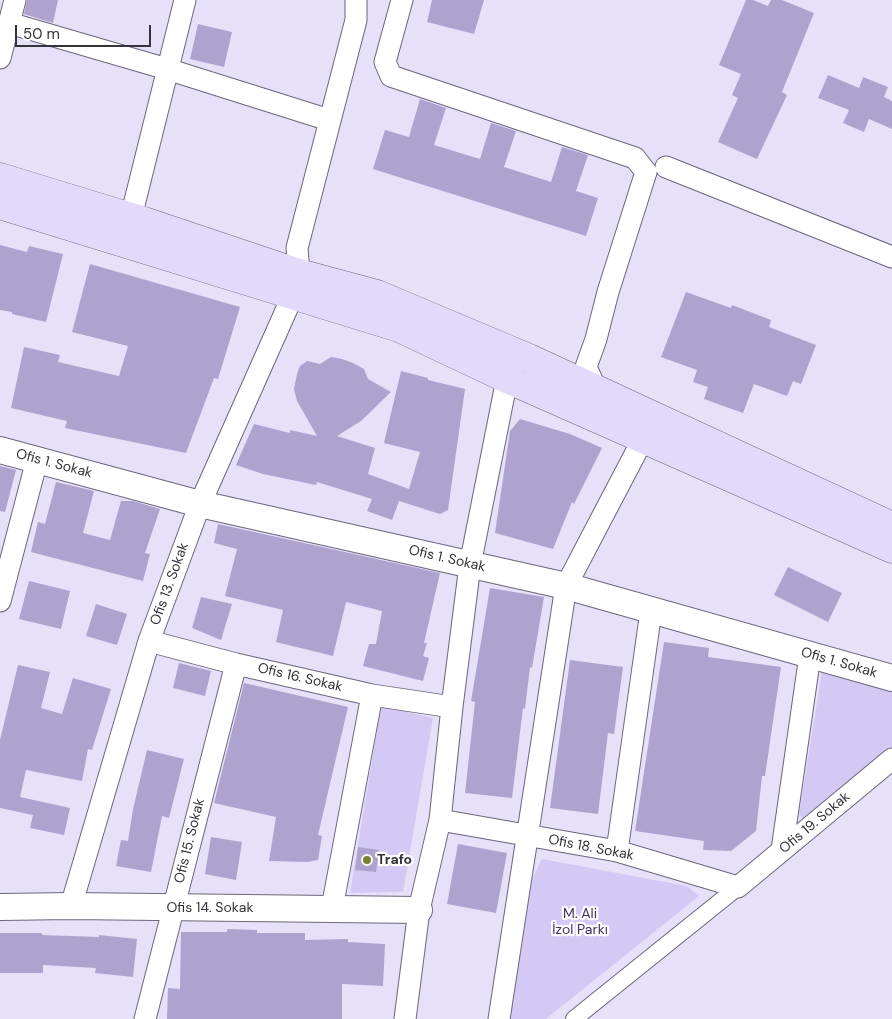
<!DOCTYPE html>
<html>
<head>
<meta charset="utf-8">
<style>
  body { margin:0 }
  #map { position:relative; width:892px; height:1019px; overflow:hidden; background:#e6e0f9; font-family:"DM Sans",sans-serif }
  canvas { display:block }
  .scale { position:absolute; left:15px; top:25px; width:136px; height:22px; box-sizing:border-box; border:2px solid #34323c; border-top:0; padding-left:6px; font-size:15px; line-height:18px; white-space:nowrap; color:#34323c; -webkit-text-stroke:4px #fff; paint-order:stroke }
</style>
</head>
<body>
<div id="map">
<canvas width="892" height="1019"></canvas>
<div class="scale">50 m</div>
</div>
<script>
const g = document.querySelector('canvas').getContext('2d');
g.lineJoin = 'round';
function paint(path, color) {
  g.fillStyle = color;
  g.fill(path, 'evenodd');
}
function trace(path, color, width, dash) {
  g.strokeStyle = color;
  g.lineWidth = width;
  g.lineCap = dash ? 'butt' : 'round';
  g.setLineDash(dash || []);
  g.stroke(path);
}
function label(font, color, halo, rows, align = 'center') {
  g.font = font + ' "DM Sans",sans-serif';
  g.lineWidth = 4.5;
  g.setLineDash([]);
  g.textBaseline = 'middle';
  g.strokeStyle = halo;
  g.fillStyle = color;
  for (const [text, x, y, turn = 0] of rows) {
    g.save();
    g.translate(x, y);
    g.rotate((+turn || 0) * Math.PI / 180);
    g.textAlign = isNaN(turn) ? turn : align;
    if (halo) g.strokeText(text, 0, 0);
    g.fillText(text, 0, 0);
    g.restore();
  }
}
paint(new Path2D(`
  M822 671 892 692V753L806 824 799 814Z
  M381 706 433 718 403 892 350 893Z
  M542 859 687 886 699 896 546 1019H511L510 1018 532 879Z`), '#d4c9f5');
paint(new Path2D(`
  M27 0H58L53 23 24 14Z
  M432 0H484L474 34 427 22Z
  M746 0H753L768 6 771 0H782L814 13 782 92 787 95 757 159 718 142 738 98 732 95 741 74 719 65Z
  M198 24 232 32 224 67 190 59Z
  M828 75 859 88 863 77 888 87 884 97 892 101V129L869 119 864 132 843 123 849 110 818 98Z
  M420 99 446 108 434 145 480 159 491 123 516 131 504 167 551 182 562 147 588 155 576 191 598 198 586 236 373 169 385 130 409 137Z
  M0 245 27 252 29 246 63 254 46 322 12 314V312L0 310Z
  M90 264 240 307 218 379 214 378 186 453 65 428 67 421 11 408 24 347 60 355 58 362 119 376 128 346 72 332Z
  M686 292 731 308 732 305 771 320 769 327 816 345 801 384 793 381 787 396 754 384 743 413 704 399 708 387 693 382 697 370 661 357Z
  M331 357 342 359 353 363 364 369 368 379 391 392 361 421 337 436 375 448 368 474 409 489 420 452 384 443 401 371 428 378V380L465 389 448 510 440 514 399 501 392 520 367 511 372 499 317 482 316 485 263 474 236 465 254 424 290 433V430L317 436 297 401 294 389 297 374 300 366 307 361 320 364Z
  M520 419 570 434 602 448 574 504 572 502 553 549 495 533 510 431Z
  M0 466 16 470 5 512 0 511Z
  M56 482 94 491 83 533 110 540 121 501H133L160 509 145 553 150 554 143 581 31 552 38 522 45 524Z
  M218 524 440 573 424 643H427L423 656 429 658 423 681 363 666 369 644H376L382 611 346 602 333 656 276 642 283 610 225 596 237 549 214 543Z
  M788 567 842 593 828 622 774 595Z
  M29 581 70 591 61 629 19 619Z
  M490 588 544 597 532 668 530 667 525 709 523 708 512 798 465 793 475 702 471 701Z
  M201 597 232 604 221 640 192 628Z
  M96 604 127 614 117 645 86 636Z
  M664 642 709 648 708 657 781 667 765 776H762L756 831 731 851 703 850 704 841 635 831Z
  M570 660 623 667 614 734 608 733 598 814 550 808Z
  M179 663 211 671 205 696 173 688Z
  M18 665 50 672 41 708 62 714 73 678 111 689 92 750 88 749 82 781 26 770 20 797 70 808 64 835 30 828 33 815 0 808V740Z
  M244 683 348 707 318 835 322 836 318 860 307 862 269 861 276 817 214 803Z
  M147 750 184 759 169 818 162 816 151 872 116 866 121 840 128 841 133 809Z
  M211 837 242 842 236 880 205 874Z
  M458 844 507 853 496 913 447 904Z
  M358 847 379 850 376 872 355 870Z
  M227 929 257 930V933H305V940L348 939V942L385 944 383 986 342 984V1019H167L168 988 180 989 181 932H227Z
  M0 933H42V935L99 937V935L137 939 133 977 95 973 96 968 43 965V973H0Z`), '#aea3cf');
const pedestrian = new Path2D(`
  M574 1019 738 887`);
const minor = new Path2D(`
  M15 0 9 23 167 69 329 120
  M402 0 385 62 391 76 635 158 646 172 608 292 596 339 586 367 596 389
  M0 58 9 23
  M666 167 892 257
  M131 217 185 0
  M0 601 37 460
  M149 641 236 664 372 695 452 707
  M440 820 617 851 738 887 892 759
  M782 850 810 655
  M617 851 651 611
  M71 906 149 641 200 504 293 295 299 273 297 248 356 20V0
  M332 908 372 695
  M145 1019 236 664
  M405 1019 419 910 440 820 452 707 470 565 507 379
  M499 1019 566 586 643 439`);
const tertiary = new Path2D(`
  M0 450 200 504 566 586 892 678
  M0 907 71 906 419 910`);
const secondary = new Path2D(`
  M0 177 144 221 299 273 377 294 529 358 892 526
  M0 205 399 328 507 379 892 549`);
trace(pedestrian, '#6b667b', 18);
trace(minor, '#6b667b', 23);
trace(tertiary, '#6b667b', 28);
trace(secondary, '#6b667b', 29);
trace(pedestrian, '#fff', 16);
trace(minor, '#fff', 21);
trace(tertiary, '#fff', 26);
trace(secondary, '#e3d9fa', 28);
for (const [x, y, r, color] of [
  [367,860,5,"#76822f"]
]) {
  const dot = new Path2D();
  dot.arc(x, y, r, 0, 2 * Math.PI);
  g.fillStyle = color;
  g.fill(dot);
  trace(dot, '#fff', 2);
}
label('14px', '#34323c', '#fff', [
  ["Ofis 1. Sokak",54,464,15],
  ["Ofis 1. Sokak",447,559,13],
  ["Ofis 13. Sokak",170,584,-70],
  ["Ofis 1. Sokak",839,663,16],
  ["Ofis 16. Sokak",300,678,13],
  ["Ofis 19. Sokak",815,823,-40],
  ["Ofis 15. Sokak",190,841,-76],
  ["Ofis 18. Sokak",591,848,11],
  ["Ofis 14. Sokak",210,908]
]);
label('bold 14px', '#34323c', '#fff', [
  ["Trafo",377,860]
], 'left');
label('14px', '#412f66', '#fff', [
  ["M. Ali",580,914],
  ["İzol Parkı",580,930]
]);
</script>
</body>
</html>
